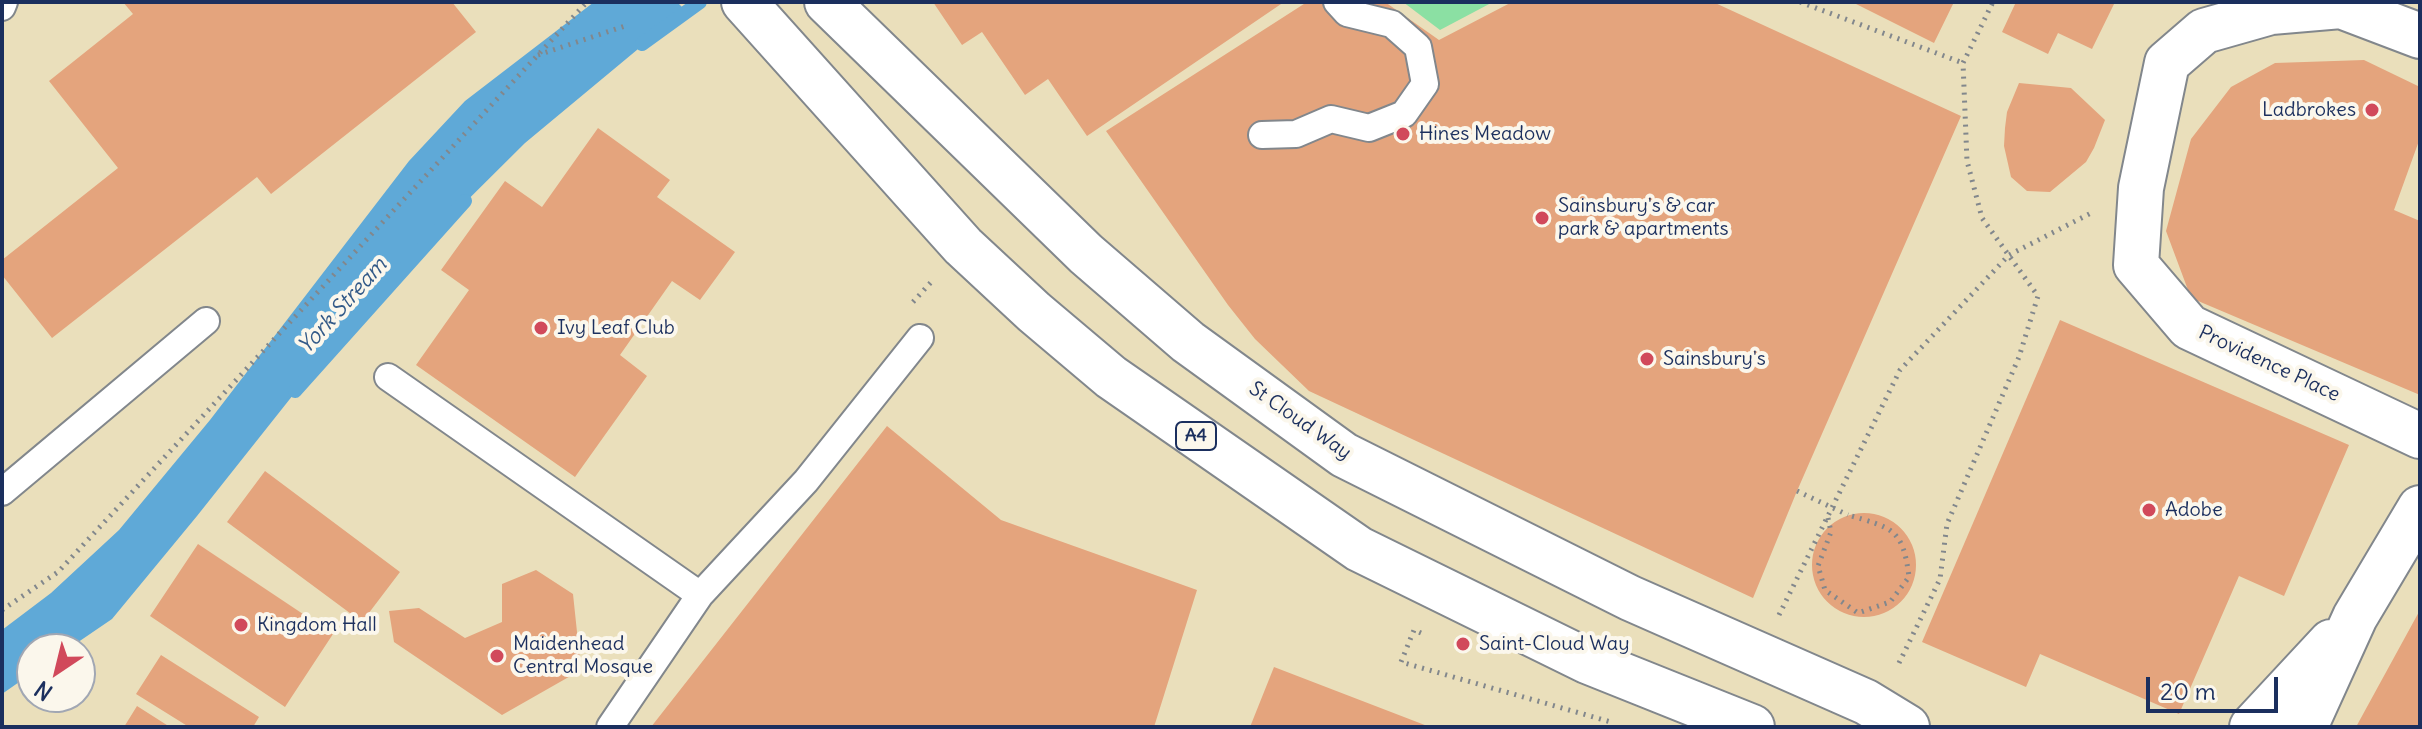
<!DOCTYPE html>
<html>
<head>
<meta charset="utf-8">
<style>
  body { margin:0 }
  #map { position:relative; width:2422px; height:729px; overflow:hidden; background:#eadfbb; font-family:Delius,sans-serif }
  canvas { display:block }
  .frame { position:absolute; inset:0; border:4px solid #1b2f5e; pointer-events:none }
  .north { position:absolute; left:16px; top:633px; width:80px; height:80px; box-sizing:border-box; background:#fbf7ec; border:2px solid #a1a7b3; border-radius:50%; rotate:215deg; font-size:22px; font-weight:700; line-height:32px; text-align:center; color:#1b2f5e }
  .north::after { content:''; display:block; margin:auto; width:28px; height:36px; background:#d1495b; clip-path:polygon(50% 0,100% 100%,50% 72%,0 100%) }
  .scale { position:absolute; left:2146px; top:677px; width:132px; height:36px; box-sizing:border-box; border:4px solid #1b2f5e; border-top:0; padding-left:10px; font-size:24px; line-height:28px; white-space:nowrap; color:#1b2f5e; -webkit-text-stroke:6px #fbf7ec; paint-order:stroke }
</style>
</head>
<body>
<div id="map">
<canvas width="2422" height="729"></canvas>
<div class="frame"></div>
<div class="north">N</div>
<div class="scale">20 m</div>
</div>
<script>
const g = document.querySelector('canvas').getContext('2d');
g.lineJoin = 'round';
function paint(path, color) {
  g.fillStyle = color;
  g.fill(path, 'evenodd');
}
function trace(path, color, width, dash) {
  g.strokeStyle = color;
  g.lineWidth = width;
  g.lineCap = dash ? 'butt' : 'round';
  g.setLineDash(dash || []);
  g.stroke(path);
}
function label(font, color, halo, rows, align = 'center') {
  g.font = font + ' Delius,sans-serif';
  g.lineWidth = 8;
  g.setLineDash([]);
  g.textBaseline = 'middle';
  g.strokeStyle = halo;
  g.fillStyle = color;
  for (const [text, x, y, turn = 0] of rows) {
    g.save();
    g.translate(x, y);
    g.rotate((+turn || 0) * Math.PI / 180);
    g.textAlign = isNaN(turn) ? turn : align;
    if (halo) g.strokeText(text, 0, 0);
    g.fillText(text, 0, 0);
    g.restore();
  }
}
paint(new Path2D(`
  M1403 2H1493L1440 30Z`), '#8be0a3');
paint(new Path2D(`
  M594 2H677L685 10 525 143 374 293 197 516 112 619 68 649H32V673L2 694V630L51 593 119 530 210 420 409 161 465 101Z`), '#5fa9d7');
trace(new Path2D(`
  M642 44 700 2
  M295 391 465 201`), '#5fa9d7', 14);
paint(new Path2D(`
  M123 2H452L476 32 271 194 257 177 52 338 2 275V260L118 168 49 81 133 14Z
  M933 2H1284L1087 136 1048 79 1025 95 982 32 962 45Z
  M1307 2H1385L1439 40 1512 2H1713L1961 116 1797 491 1753 598 1309 391 1255 339 1228 305 1106 131Z
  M1852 2H1954L1934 43Z
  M2016 2H2115L2092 49 2058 33 2048 54 2002 32Z
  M2364 60 2420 87V138L2394 210 2420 221V395L2191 298 2166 231 2191 139 2231 87 2275 63Z
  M2019 83 2071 88 2105 120 2094 148 2086 162 2050 192 2027 191 2011 177 2004 146 2005 128 2007 112Z
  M598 128 670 180 657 197 735 252 700 300 672 281 620 355 647 376 575 477 416 365 469 290 441 270 505 181 542 207Z
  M2060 320 2349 445 2284 596 2239 576 2179 714 2040 654 2026 687 1922 642Z
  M887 426 1001 520 1197 590 1154 727H651Z
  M265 471 400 572 362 622 227 522Z
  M1812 565a52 52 0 1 1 104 0a52 52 0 1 1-104 0Z
  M198 544 333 634 285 707 150 616Z
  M536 570 573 594 581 670 502 715 394 642 389 611 419 608 465 638 502 622V584Z
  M2420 610V727H2356Z
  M161 655 259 717 253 727H189L136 694Z
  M1274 667 1430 727H1250Z
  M137 706 170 727H124Z`), '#e4a47d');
const service = new Path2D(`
  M2 7 4 2
  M1262 135 1296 134 1331 119 1369 128 1404 114 1425 84 1418 47 1392 24 1347 13 1337 2
  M388 377 700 595
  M2 492 206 321
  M610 727 700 595 806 481 920 338`);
const minor = new Path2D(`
  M2420 36 2341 6 2271 12 2204 31 2167 63 2141 188 2136 265 2189 327 2420 436
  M2252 727 2331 642
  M2305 727 2355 617 2420 508`);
const primary = new Path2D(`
  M744 2 963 246 1034 312 1111 377 1359 549 1587 661 1752 727
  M827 2 1086 254 1188 342 1344 455 1630 598 1866 702 1907 727`);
trace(service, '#82878c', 30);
trace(minor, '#82878c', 48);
trace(primary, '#82878c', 48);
trace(new Path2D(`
  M1800 2 1963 63
  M538 55 625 26
  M913 302 933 280
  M1828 518 1831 532 1818 566 1825 590 1858 613 1890 602 1909 577C1903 528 1892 528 1848 515
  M2 610 58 572 587 2
  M1779 615 1900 370 2009 255 2093 212
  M1421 633 1414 630 1401 662 1611 722
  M1899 663 1940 579 1947 524 2019 357 2038 296 1982 218 1967 161 1963 63 1993 2`), '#82878c', 5, [2, 6]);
trace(service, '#fff', 26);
trace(minor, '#fff', 44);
trace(primary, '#fff', 44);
trace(new Path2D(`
  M1797 491 1848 515`), '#82878c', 5, [2, 6]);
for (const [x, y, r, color] of [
  [2372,110,8,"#d1495b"],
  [1403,134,8,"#d1495b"],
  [1542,218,8,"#d1495b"],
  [541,328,8,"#d1495b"],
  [1647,359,8,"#d1495b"],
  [2149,510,8,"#d1495b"],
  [241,625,8,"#d1495b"],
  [1463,644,8,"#d1495b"],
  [497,656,8,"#d1495b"]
]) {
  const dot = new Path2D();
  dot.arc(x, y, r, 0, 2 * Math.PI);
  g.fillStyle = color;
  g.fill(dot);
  trace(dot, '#fbf7ec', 3);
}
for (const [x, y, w] of [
  [1196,436,40]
]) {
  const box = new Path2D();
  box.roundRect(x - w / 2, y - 14, w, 28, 6);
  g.fillStyle = '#fbf7ec';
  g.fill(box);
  trace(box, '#1b2f5e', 2);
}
label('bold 18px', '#1b2f5e', null, [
  ["A4",1196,436]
]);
label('20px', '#1b2f5e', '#fbf7ec', [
  ["Ladbrokes",2356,110,"right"],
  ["Hines Meadow",1419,134],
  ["Sainsbury's & car",1558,206],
  ["park & apartments",1558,229],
  ["Ivy Leaf Club",557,328],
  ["Sainsbury's",1663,359],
  ["Adobe",2165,510],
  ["Kingdom Hall",257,625],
  ["Maidenhead",513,644],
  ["Central Mosque",513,667],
  ["Saint-Cloud Way",1479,644]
], 'left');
label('20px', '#1b2f5e', '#fbf7ec', [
  ["Providence Place",2269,364,25],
  ["St Cloud Way",1300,421,35]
]);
label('italic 22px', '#335a88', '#fbf7ec', [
  ["York Stream",343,306,-48]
]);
</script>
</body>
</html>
